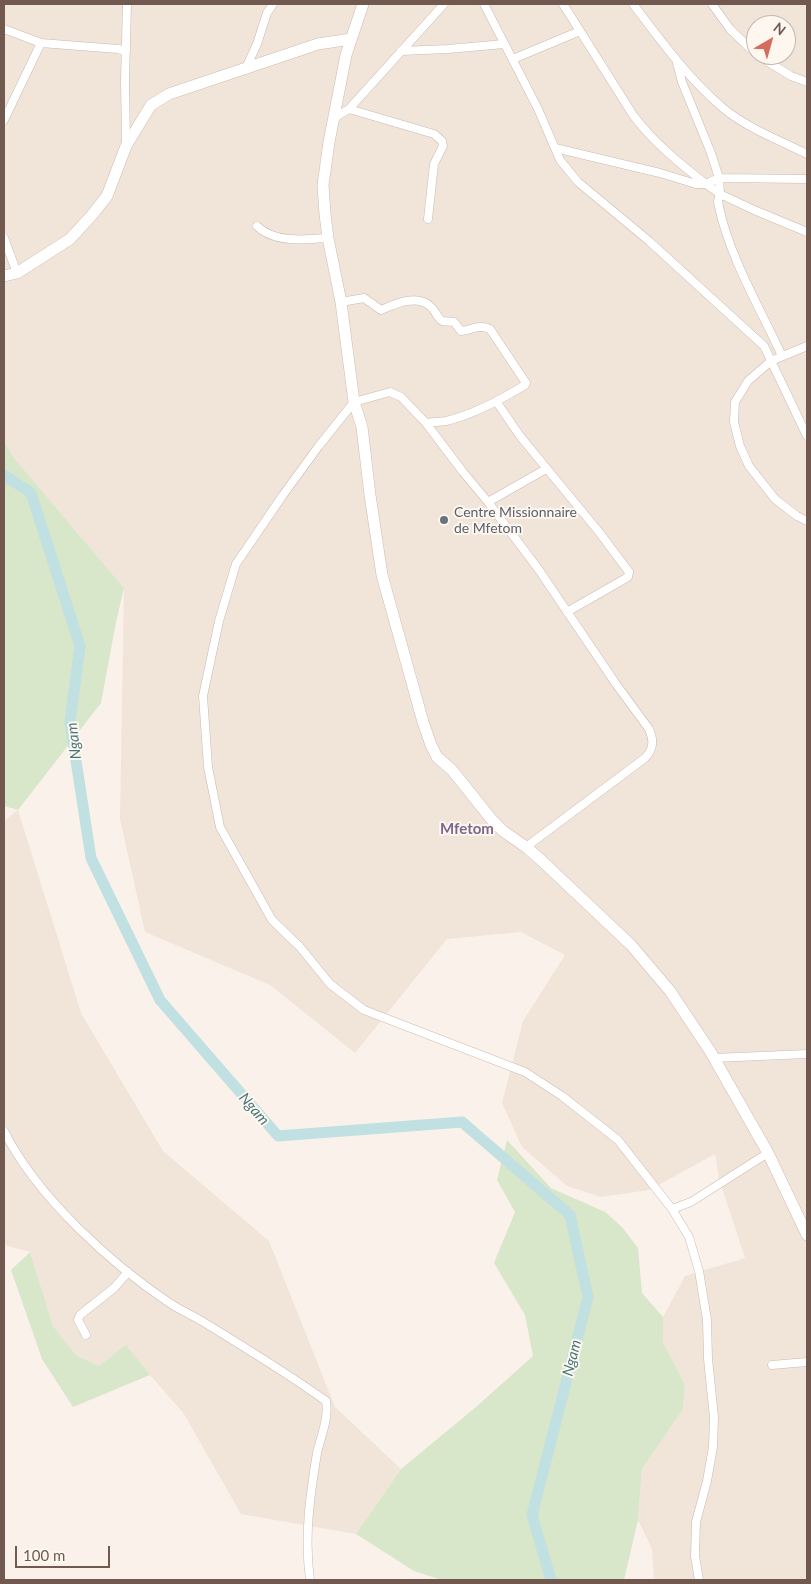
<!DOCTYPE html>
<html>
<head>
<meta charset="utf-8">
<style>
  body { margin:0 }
  #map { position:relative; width:811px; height:1584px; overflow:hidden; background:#faf2ea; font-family:Lato,sans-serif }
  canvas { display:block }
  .frame { position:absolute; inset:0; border:5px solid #725950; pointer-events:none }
  .north { position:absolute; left:746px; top:15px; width:50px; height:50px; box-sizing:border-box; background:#fdf7f0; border:1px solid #c5b8b0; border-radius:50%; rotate:38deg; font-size:14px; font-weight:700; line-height:20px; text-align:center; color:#725950 }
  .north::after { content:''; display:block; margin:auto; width:18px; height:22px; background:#d56d5e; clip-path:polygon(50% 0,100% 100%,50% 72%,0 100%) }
  .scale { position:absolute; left:15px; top:1546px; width:95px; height:22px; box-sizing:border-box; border:2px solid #725950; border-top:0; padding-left:6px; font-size:15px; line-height:18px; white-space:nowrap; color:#725950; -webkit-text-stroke:4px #fdf7f0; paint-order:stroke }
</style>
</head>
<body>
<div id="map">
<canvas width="811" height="1584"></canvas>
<div class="frame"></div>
<div class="north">N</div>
<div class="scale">100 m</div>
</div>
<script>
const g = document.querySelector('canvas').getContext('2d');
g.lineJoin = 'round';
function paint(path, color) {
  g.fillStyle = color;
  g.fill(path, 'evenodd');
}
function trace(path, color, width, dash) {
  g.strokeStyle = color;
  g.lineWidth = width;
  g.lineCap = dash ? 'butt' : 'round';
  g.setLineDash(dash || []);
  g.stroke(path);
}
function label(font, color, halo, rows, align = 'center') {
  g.font = font + ' Lato,sans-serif';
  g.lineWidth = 4;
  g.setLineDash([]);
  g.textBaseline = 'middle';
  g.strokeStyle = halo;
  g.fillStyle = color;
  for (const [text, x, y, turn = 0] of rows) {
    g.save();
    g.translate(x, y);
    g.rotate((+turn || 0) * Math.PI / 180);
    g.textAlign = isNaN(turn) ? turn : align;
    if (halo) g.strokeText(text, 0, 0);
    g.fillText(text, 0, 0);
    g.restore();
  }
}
paint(new Path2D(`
  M4 4H807V1580H654L652 1549 638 1520 642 1469 683 1409 685 1385 663 1342V1317L685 1276 745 1258 719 1179 715 1154 649 1190 601 1197 567 1186 522 1147 502 1103 523 1021 565 955 521 932 447 939 355 1053 270 985 145 932 120 819 124 588 14 458 4 441ZM756 25H786V55H756Z
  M18 810 81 1013 163 1151 269 1241 335 1407 401 1469 356 1534 241 1514 184 1414 150 1375 126 1346 99 1366 76 1355 53 1326 30 1252 4 1245V821Z`), '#f1e4d9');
paint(new Path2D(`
  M4 441 14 458 124 588 116 622 101 703 18 810 4 806Z
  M507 1140 551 1188 605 1212 622 1227 638 1248 642 1293 663 1317V1342L685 1385 683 1409 642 1469 638 1520 624 1580H442L414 1571 356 1534 401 1469 476 1407 533 1356 525 1315 494 1263 515 1212 497 1180Z
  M30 1252 53 1326 76 1355 99 1366 126 1345 150 1375 73 1407 42 1359 11 1270Z`), '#d8e6c9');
trace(new Path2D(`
  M4 475 31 493 80 646 70 722 91 858 160 1000 278 1136 462 1122 570 1215 588 1297 532 1515 551 1580`), '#c0e0e2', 11);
const street = new Path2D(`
  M484 4 538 109 560 160 578 182 649 241 764 346 807 436
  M563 4 633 115C653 142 679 163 706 184L719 178 720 194 754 210 807 232
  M633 4C661 41 688 78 723 108 747 128 779 140 807 154
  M712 4 730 29 756 54
  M4 29 41 43 118 49 126 51
  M401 51 448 49 504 44
  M757 55 791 76 807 82
  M513 59 580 31
  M677 63 682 82 711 153 719 178 807 179
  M245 70 257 44 267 13 273 4
  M349 109 434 134 442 141 443 146 434 164 428 219
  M334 118 349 109 444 4
  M4 120 41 43
  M126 144 125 80 127 4
  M555 148 660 173 696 184H706L720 194 718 201 719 207C730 258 760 308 782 356
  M257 226C274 243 305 240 328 238
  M4 238 17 273
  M341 302 364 298 381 310C395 304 416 294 430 306 435 310 437 317 442 321L454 322 461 331C471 330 480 324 490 329L526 383 525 385C502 399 472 415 446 421 440 422 433 422 426 423
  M807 346 771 361 748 381 735 402 734 422 740 446 749 466 775 499 797 516 807 521
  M496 401 520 436 599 532 629 572 628 577 567 612
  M488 502 546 469
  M526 847 645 758C654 749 654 740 649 729L616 684 539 570 488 502 463 472 426 423 401 397 390 392 354 402 318 447 283 495 236 564 219 621 203 696 208 767 220 827 272 920 300 947 330 984 364 1010 525 1072 562 1096 618 1140 672 1209 689 1237 699 1271 707 1320 708 1359 714 1417 713 1447 707 1481 696 1522 695 1556 699 1580
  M714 1058 807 1054
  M4 1131C37 1197 111 1264 171 1304 182 1311 194 1316 205 1323 246 1348 287 1373 326 1401 329 1418 321 1436 317 1453 310 1496 304 1537 310 1580
  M672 1209 691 1202 768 1153
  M86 1335 78 1320 80 1315 114 1288 128 1272
  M772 1365 807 1362`);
const secondary = new Path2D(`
  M363 4 346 55 329 142 323 185 325 214 328 238 341 302 354 402 362 427 370 495 382 575 423 722 431 745 437 757 452 770 492 820 503 831 526 847 541 860 631 945 670 991 710 1051 768 1153 807 1235
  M4 276 17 273 70 239 92 215 107 196 126 146 151 105 169 94 318 44 351 39`);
trace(street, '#cbbab1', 9);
trace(secondary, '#cfbcb2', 12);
trace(street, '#fff', 8);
trace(secondary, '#fff', 11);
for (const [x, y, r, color] of [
  [444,520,5,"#6b7280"]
]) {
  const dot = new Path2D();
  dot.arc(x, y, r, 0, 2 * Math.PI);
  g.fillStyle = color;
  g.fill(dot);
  trace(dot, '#fdf7f0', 2);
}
label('14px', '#5b616d', '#fdf7f0', [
  ["Centre Missionnaire",454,512],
  ["de Mfetom",454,528]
], 'left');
label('italic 15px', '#49787b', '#fdf7f0', [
  ["Ngam",74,741,-97],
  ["Ngam",254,1109,49],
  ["Ngam",572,1358,-76]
]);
label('bold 15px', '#7d688d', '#fdf7f0', [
  ["Mfetom",467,829]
]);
</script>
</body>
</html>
